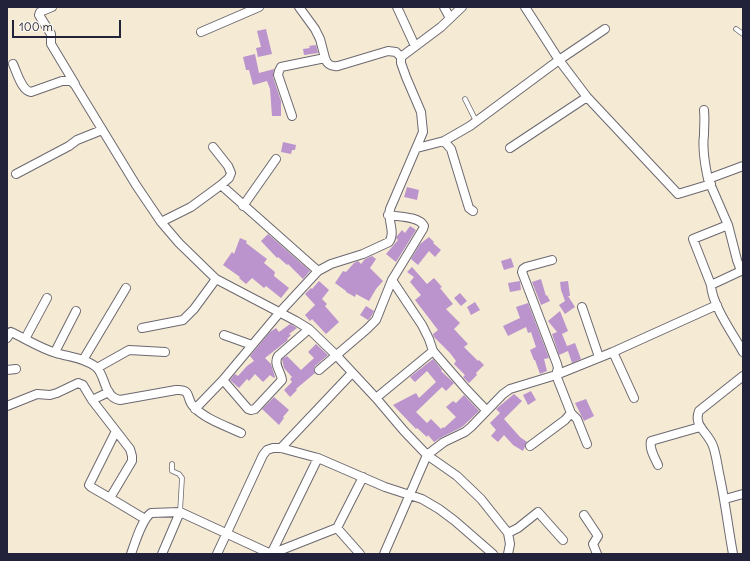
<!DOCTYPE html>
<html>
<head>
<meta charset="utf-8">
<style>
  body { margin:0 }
  #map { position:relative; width:750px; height:561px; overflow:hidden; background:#f5ead3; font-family:Delius,sans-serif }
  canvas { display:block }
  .frame { position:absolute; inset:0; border:8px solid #22223b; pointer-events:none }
  .scale { position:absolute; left:12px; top:20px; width:109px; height:18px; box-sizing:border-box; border:2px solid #22223b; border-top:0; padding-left:5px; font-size:12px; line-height:14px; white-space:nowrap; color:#22223b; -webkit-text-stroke:3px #fbf7ec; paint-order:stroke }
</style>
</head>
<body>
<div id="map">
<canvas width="750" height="561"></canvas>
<div class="frame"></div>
<div class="scale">100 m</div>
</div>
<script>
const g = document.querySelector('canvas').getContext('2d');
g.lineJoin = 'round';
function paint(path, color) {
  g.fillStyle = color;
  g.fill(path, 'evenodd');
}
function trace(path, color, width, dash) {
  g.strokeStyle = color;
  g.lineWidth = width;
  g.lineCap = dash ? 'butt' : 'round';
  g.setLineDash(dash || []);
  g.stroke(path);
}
paint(new Path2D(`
  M266 29 272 54 258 57 256 48 261 47 257 31Z
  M316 45 318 53 304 55 303 49 310 48 309 46Z
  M255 54 259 73 274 69 273 77 281 101V116H272L270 89 267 81 253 85 249 70H246L243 57Z
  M283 142 296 145 295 150H292L291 154 281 152Z
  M407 187 419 190 417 200 404 197Z
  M410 226 416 230 396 262 386 254 398 240 396 238 397 236 402 230 405 233Z
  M268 234 310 271 303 279 288 264 287 265 278 257 277 258 261 241Z
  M429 237 434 242 433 243 441 250 435 257 429 251 418 265 411 259 420 244Z
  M240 238 247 241 246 243 267 259 264 263 275 272 274 276 289 288 281 298 266 286 264 288 252 278 246 284 239 278 240 277 223 265 232 252 234 254Z
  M372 256 376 259 370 268 383 281 376 289 369 301 356 294 355 297 346 292V291L335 283 343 271 346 272 354 263 358 261 361 264 365 259Z
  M511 258 514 267 504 270 501 261Z
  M412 267 427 284 434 278 442 287 440 288 453 304 446 309 460 323 454 329 468 344 464 347 478 361 479 360 484 365 476 373 477 375 469 383 463 377 465 375 454 364 456 361 450 353 434 337 433 334 438 330 415 300 421 295 410 282 414 277 407 272Z
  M541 279 546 296 547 295 550 301 541 305 532 282Z
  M319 281 329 290 322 299 327 304 325 306 339 322 326 334 312 319 310 321 305 315 315 305 305 294 311 288 312 289Z
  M520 281 521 290 510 292 508 283Z
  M568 281 570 296H568L575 307 565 314 559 305 565 301 561 290 560 282Z
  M460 293 467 301 461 306 454 298Z
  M475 302 480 310 471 315 467 307Z
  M528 303 549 358 544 359 547 371 540 374 535 360H534L530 350 536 347 531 332 528 333 526 327 508 336 503 326 520 318 516 307Z
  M366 306 374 311 371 317 368 320 360 315Z
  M560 311 568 331 562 334 567 346 575 343 581 359 572 363 568 351 559 355 552 334 557 332 548 321Z
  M290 324 297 328 289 334 291 335 287 339 288 340 265 358 271 364 275 377 274 378 270 375 263 382 255 374 249 381 247 379 239 388 230 380 235 374 238 376 247 366 254 361 250 356 270 332 276 328 279 332Z
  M316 344 328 355 315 366 314 369 315 373 296 389 297 390 290 397 284 390 292 382 290 379 292 377 284 368 282 359 287 356 301 370 314 358 308 352Z
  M433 359 442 370 441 371 454 383 446 391 442 387 416 412 427 423 431 419 441 429 443 427 444 428 456 417 446 407 453 401 456 403 464 395 479 411 462 427 442 437 434 442 428 435 427 437 417 428 416 429 393 405 416 393 419 398 436 382 427 371 415 382 410 377Z
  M531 391 536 400 528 405 523 395Z
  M514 394 522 401 504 419 520 437 527 442 523 451 513 445 504 435 498 442 491 436 496 430 490 423 500 413 496 409Z
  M274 397 289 410 283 417 284 418 279 425 262 409Z
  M586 399 594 416 584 421 575 403Z`), '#bb94cd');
const service = new Path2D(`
  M736 29 743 34
  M465 99 476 121
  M172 464V471L179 474 182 478 180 512`);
const minor = new Path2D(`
  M52 7 40 12 39 15 51 34V44L75 84
  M299 7 315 29 320 39 325 58
  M397 7 415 46
  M444 7 450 18
  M525 7 559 60 587 97 678 194 711 184
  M201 32 259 7
  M13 64C17 73 22 91 31 92L62 81H71L75 85 136 185 161 222 179 243 216 279
  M704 110C705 121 704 124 704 135 702 149 705 165 708 179
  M292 116 278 75 279 71 281 67 325 58C327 64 330 67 338 66L388 51 396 52 401 57
  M444 141 451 149 469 208 473 211
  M213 147 228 166 231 173 229 178 221 185
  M417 148 444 141 470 126 559 60 605 29
  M510 148 587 97
  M743 166 708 179 728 225 737 260 741 271 711 285C712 305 733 334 743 352
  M16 174 69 146 77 140 102 130
  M243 206 276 159
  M161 222 191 207 221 185 318 271
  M392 280 422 325 429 339 433 351 466 389 486 410
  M711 285 693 239 728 225
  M582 307 599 357
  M142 328 183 320 194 309 216 279 296 321 309 329 336 355 376 398 404 431 427 455 384 554
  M224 335 252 345
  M7 338 11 332C26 339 40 348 56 353 69 357 85 358 96 367 106 375 103 397 120 400L176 390C193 389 185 399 194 407 205 419 226 426 241 433
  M25 339 47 298
  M55 352 76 311
  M613 352 634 398
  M83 360 126 288
  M97 368 129 350 165 352
  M7 370 16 369
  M319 370 367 329 376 320 392 280 423 229 424 226C419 216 398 217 388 215
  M223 380 248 409 251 410 255 409 282 380C281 372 273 364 278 356L309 329
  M376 398 433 351
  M92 400 130 449 132 456V461L110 498 145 519
  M7 406 37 394 50 395 57 393 78 383 83 385 92 400 109 392
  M195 409 223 380 280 312 318 271 331 264 363 254 389 242C396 232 387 221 390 209L423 132 421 112 406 77 401 63V57L441 27 462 7
  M571 413 577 419 587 444
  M530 446 565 420 571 413 556 375 558 368 557 364 522 272 523 269 526 267 552 260
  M281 448 352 373
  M658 465C655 458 649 449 651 441L700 427
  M110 498 91 487 89 485 116 431
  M725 499 743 494
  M584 515 598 536 593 544 597 554
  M337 528 363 477
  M508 533 518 528 538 512 563 540
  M131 554C135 543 142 519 151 513L180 512
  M162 554 180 512 271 554 337 528 360 554
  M217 554 263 455 267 450 273 448H281L318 458 385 487 422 499 439 509 455 521 493 554
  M271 554 318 458
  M508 554 510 544 508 533 481 499 457 476 427 455 444 442 465 432 471 427 503 394 510 389 556 375 613 352 717 305
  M733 554C728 527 725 500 719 473 717 463 716 454 713 446 708 432 693 426 699 411L743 376`);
trace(service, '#6c6870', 5.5);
trace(minor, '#6c6870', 10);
trace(service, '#fff', 4);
trace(minor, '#fff', 8);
</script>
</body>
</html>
